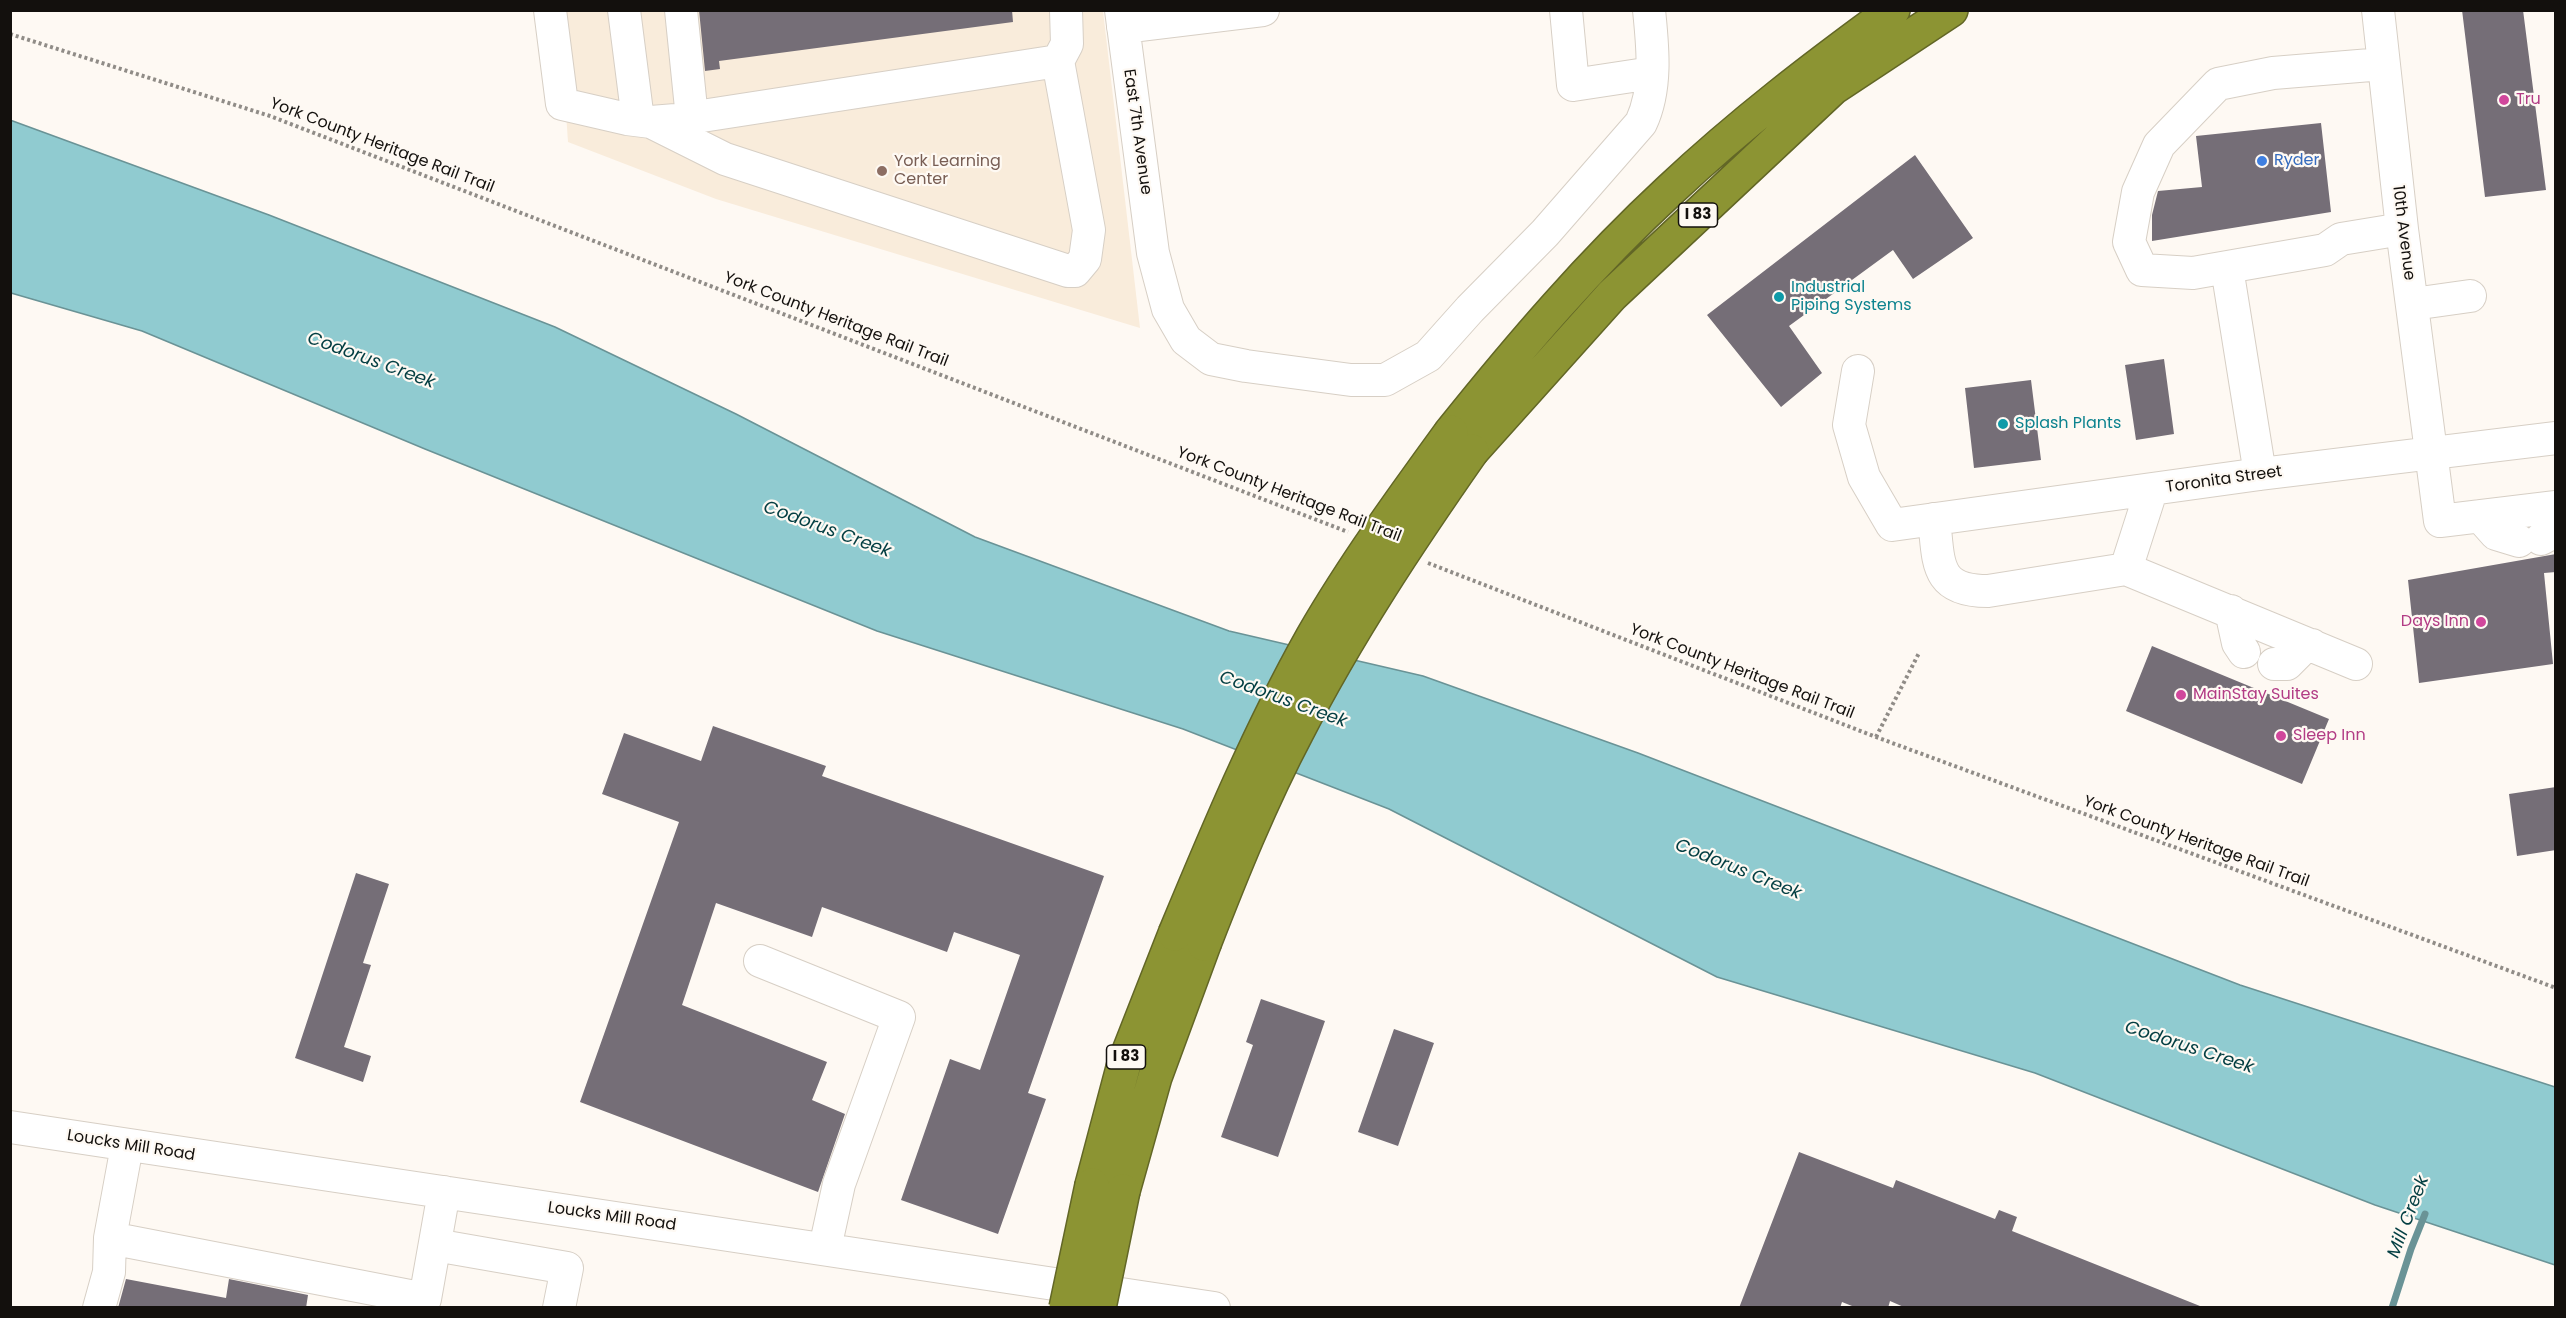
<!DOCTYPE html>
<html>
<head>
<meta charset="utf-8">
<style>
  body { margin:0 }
  #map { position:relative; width:2566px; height:1318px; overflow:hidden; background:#fef9f3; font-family:Poppins,sans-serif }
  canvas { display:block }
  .frame { position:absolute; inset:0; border:12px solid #13100d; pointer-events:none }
</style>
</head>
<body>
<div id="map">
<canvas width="2566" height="1318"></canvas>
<div class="frame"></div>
</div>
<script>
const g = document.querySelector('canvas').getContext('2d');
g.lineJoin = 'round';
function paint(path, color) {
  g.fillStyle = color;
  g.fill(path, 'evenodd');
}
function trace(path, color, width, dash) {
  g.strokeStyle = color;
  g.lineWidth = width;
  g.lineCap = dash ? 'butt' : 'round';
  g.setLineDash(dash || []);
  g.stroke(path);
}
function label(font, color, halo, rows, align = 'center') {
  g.font = font + ' Poppins,sans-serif';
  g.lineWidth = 4.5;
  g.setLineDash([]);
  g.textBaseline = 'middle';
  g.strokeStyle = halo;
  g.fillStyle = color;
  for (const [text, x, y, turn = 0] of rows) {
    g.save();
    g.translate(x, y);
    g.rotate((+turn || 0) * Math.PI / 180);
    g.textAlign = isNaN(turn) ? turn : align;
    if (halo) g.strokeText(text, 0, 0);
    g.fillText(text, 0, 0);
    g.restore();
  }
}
paint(new Path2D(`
  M559 11H1103L1140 328 716 199 568 142Z`), '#f9ecdb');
const water = new Path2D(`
  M10 120 269 215 555 327 736 414 975 537 1229 631 1423 676 1638 753 2240 985 2555 1087V1265L2375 1205 2035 1073 1717 977 1389 809 1183 729 877 631 425 449 142 331 11 293Z`);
paint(water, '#90cbd0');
trace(water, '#6a9396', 1.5);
trace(new Path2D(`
  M2392 1308 2411 1249 2425 1214`), '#6a9396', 7);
paint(new Path2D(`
  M699 10H1012L1013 22 719 61 720 69 705 71Z
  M2462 10H2523L2546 190 2485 197Z
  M2321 123 2331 212 2152 241V215L2158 191 2202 187 2196 136Z
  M1915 155 1973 238 1913 279 1893 250 1789 326 1822 373 1781 407 1707 315Z
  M2164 359 2174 434 2136 440 2125 365Z
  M2031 380 2041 460 1974 468 1965 388Z
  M2556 554V572L2544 573 2553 664 2419 683 2408 580Z
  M2152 646 2329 719 2302 784 2126 711Z
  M713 726 826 766 822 776 1104 876 1028 1093 1046 1099 998 1234 901 1200 950 1059 980 1070 1020 955 954 932 947 952 822 907 812 937 716 903 682 1005 827 1062 812 1100 845 1114 818 1192 580 1102 679 822 602 794 624 733 701 761Z
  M2556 787V850L2517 856 2509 794Z
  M356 873 389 884 363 963 371 965 344 1047 371 1056 363 1082 295 1058Z
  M1261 999 1325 1021 1278 1157 1221 1137 1253 1045 1246 1042Z
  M1394 1029 1434 1043 1398 1146 1358 1132Z
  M1799 1152 1893 1188 1896 1180 1995 1219 1999 1210 2017 1217 2012 1231 2205 1308H1906L1890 1301 1888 1308H1857L1842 1302 1840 1308H1739Z
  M126 1279 226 1298 229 1279 308 1295 306 1308H118Z`), '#756e77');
const minor = new Path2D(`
  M550 10 562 104 627 119 651 122 676 120 1058 61 1067 44 1066 10
  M624 10 638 120
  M681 10 692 118
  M1121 10 1153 253 1168 309 1186 340 1211 359 1246 366 1351 380H1385L1428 356 1470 309 1545 233 1641 123C1657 89 1653 48 1649 10
  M1566 10 1573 85 1652 73
  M2378 10 2402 229 2440 521 2556 507
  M1123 27 1263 10
  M2383 64 2273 73 2218 84 2159 145 2138 192 2129 242 2142 270 2193 273 2325 250 2341 239 2402 229
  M651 122 725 159 1068 271H1075L1085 259 1089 230 1058 61
  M2227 268 2260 474
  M2413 304 2470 296
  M1858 371 1849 425 1864 477 1892 525 2260 474 2556 438
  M2480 516 2496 534 2519 541
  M1934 519C1939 562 1934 591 1988 591L2126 569 2356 664
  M2541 539 2556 531
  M2126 569 2151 491
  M2231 611 2238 643 2244 652
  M2274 664H2287L2301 650 2312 645
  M760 961 899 1017 839 1184 825 1248
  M10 1127 1214 1308
  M127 1146 110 1238 425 1299 444 1192
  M435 1245 567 1268 559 1308
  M99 1308 109 1272 110 1238`);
const highway = new Path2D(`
  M1451 432C1519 347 1590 264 1670 190 1740 124 1816 66 1893 10
  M1472 451 1612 295 1833 88 1951 10
  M1092 1185 1124 1064 1175 934
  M1123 1191 1155 1077 1204 944`);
trace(minor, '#d7cfc5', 34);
trace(highway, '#626626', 36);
trace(new Path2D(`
  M10 34 270 116 1348 532
  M1428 563 1876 737 2556 988
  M1876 737 1919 653`), '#908c87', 4, [3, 3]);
trace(minor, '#fff', 32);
trace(highway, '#8c9433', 33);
const highwayBridge = new Path2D(`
  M1175 934C1217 833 1259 732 1313 636 1354 565 1403 498 1451 432
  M1204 944C1232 872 1261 800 1297 732 1348 633 1409 541 1472 451
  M1066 1308 1092 1185
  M1099 1308 1123 1191`);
trace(highwayBridge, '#626626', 36, []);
trace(highwayBridge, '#8c9433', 33);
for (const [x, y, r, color] of [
  [2504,100,6,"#d1479c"],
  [2262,161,6,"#3f7fe0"],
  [882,171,6,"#8d6e63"],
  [1779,297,6,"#0f9aa8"],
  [2003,424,6,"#0f9aa8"],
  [2481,622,6,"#d1479c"],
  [2181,695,6,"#d1479c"],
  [2281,736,6,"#d1479c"]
]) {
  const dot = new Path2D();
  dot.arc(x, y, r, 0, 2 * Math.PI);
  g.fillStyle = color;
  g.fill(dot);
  trace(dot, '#fef9f3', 2);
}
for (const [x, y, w] of [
  [1698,215,39],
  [1126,1057,39]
]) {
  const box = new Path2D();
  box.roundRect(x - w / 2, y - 12, w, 24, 4.5);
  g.fillStyle = '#fef9f3';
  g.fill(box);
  trace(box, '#13100d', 1.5);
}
label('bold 15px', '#13100d', null, [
  ["I 83",1698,215],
  ["I 83",1126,1057]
]);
label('16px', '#b23c85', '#fef9f3', [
  ["Tru",2516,100],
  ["Days Inn",2469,622,"right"],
  ["MainStay Suites",2193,695],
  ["Sleep Inn",2293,736]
], 'left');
label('16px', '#13100d', '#fef9f3', [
  ["East 7th Avenue",1137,132,82],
  ["York County Heritage Rail Trail",382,146,21],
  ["10th Avenue",2403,233,83],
  ["York County Heritage Rail Trail",836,320,21],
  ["Toronita Street",2224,480,-8],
  ["York County Heritage Rail Trail",1289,495,21],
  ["York County Heritage Rail Trail",1742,672,21],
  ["York County Heritage Rail Trail",2196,842,20],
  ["Loucks Mill Road",131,1146,9],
  ["Loucks Mill Road",612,1217,8]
]);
label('16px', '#366cbe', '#fef9f3', [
  ["Ryder",2274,161]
], 'left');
label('16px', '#785e54', '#fef9f3', [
  ["York Learning",894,162],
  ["Center",894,180]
], 'left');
label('16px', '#0d838f', '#fef9f3', [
  ["Industrial",1791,288],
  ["Piping Systems",1791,306],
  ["Splash Plants",2015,424]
], 'left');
label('italic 18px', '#033e42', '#fef9f3', [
  ["Codorus Creek",371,361,20],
  ["Codorus Creek",827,530,20],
  ["Codorus Creek",1283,700,20],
  ["Codorus Creek",1738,870,22],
  ["Codorus Creek",2189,1048,18],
  ["Mill Creek",2409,1217,-69]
]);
</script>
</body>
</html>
